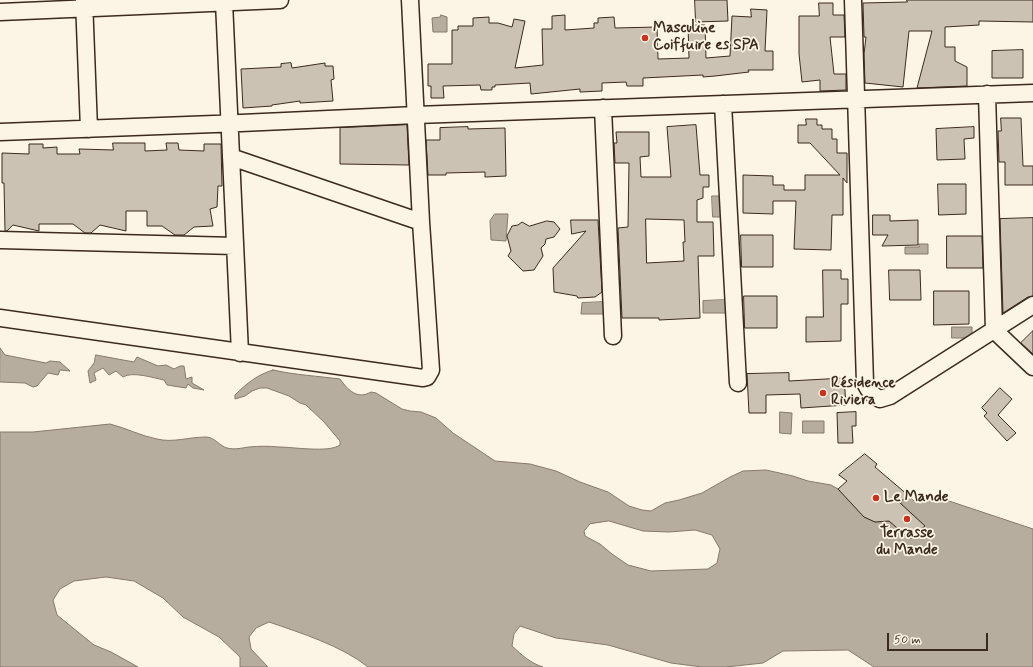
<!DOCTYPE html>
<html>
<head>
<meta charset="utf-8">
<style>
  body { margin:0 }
  #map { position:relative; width:1033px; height:667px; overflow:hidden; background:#fcf5e5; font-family:Mynerve,sans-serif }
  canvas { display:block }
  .scale { position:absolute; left:887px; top:633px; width:101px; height:18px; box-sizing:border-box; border:2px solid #3b2a1e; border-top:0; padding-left:5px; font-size:12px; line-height:14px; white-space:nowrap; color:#3b2a1e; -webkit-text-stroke:3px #fcf5e5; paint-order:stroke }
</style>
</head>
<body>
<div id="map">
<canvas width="1033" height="667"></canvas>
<div class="scale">50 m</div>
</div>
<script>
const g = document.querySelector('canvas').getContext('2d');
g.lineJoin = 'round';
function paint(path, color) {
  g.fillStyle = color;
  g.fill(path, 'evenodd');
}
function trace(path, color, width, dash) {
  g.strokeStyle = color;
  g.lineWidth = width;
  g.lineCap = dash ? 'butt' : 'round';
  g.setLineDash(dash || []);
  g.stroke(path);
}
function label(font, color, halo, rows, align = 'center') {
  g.font = font + ' Mynerve,sans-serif';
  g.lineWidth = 3.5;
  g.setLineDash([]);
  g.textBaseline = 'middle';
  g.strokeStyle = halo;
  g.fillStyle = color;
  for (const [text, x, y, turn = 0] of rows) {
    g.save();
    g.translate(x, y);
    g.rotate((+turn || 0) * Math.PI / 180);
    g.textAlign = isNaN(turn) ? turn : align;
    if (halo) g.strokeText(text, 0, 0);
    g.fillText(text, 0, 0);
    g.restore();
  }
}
const water = new Path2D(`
  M441 15 447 17V32H433L432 18 440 17Z
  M712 196H724L726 217H713Z
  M495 214H508L506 241 491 240 490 221Z
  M919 244H928V254H905V247H919Z
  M725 300 726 313H703V301Z
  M604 302V314H581L582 303Z
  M952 327H972V338H952Z
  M0 348 5 355 46 363 50 361 60 362 70 371 60 370 58 375 48 373 37 386 33 387 25 383 0 382Z
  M96 355 134 362 137 357 158 366 166 365 174 369 180 366H184L186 379 192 377V383L204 390 193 388 188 384 186 388 167 385 164 380C154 378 132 371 123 377L116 371 109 375 103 368 94 373 96 380 90 383 88 371 94 363Z
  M273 370C295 375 317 376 340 379 348 390 357 400 371 392L376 393 402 409 410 411 421 412 436 418 453 433 495 461 530 464 556 471 580 482 608 492 629 506 642 510 651 511 665 503 679 500 702 493 730 477 743 471 766 470 793 476 808 481 831 485 838 489 864 517 875 522 889 521 911 538 923 528V524L902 505 901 501 909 496 914 501 925 502C928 498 931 496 937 497L1033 529V667H874L848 650 783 651 763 663 726 667H702L671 663 608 645 556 638 520 626 514 634 512 646C522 655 530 663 543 667H368C342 646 301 633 269 622L256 628 249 637 251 649 268 667H240V657L219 637 183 617 163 598 134 581 106 577 74 581 60 589 53 600 57 615 94 645 111 652 138 667H0V432H33L110 424C126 428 141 436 157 439 173 443 189 437 206 437 214 437 220 446 227 448 235 450 241 448 249 447 258 446 270 446 279 447 293 447 329 453 340 445V441L324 422 306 405 300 403 289 396 267 388H260L252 391 245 396 235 399V395C247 383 257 375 273 370ZM609 521 643 531 669 532 695 530 712 535 720 549 717 563 708 569 651 571 628 565 612 554 600 544 585 536 584 531 590 524Z
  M780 412 792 413 791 434 780 433Z
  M803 421H824V433H803Z`);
paint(water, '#b7ad9e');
trace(water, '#85796b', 1);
const building = new Path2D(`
  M695 0H727L728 21 696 22Z
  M907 0H1033V22L979 21V25L945 27V47H955V61L967 67V86L917 88 932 31H909L903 87 865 83 864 54 866 37H864L863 3 907 2Z
  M819 3H833V15H844L845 37H830L834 74H846V90L820 91V80L802 82 799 54V16H819Z
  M751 9 767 10 765 51H773V70H748L749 72 715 76 703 77V75L643 78V86H627L626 82 602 83V91L580 92V89L531 94 530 83 495 85V87H492V90H481L480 85 443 86 444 98H431V86H428V64H452V30H458V26H473V18L489 17V23H498L512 27 514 19 525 21 515 68 543 65 542 29H552V16L565 15V30L594 28V23H598V18L614 17 615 28 657 27 658 59 689 58 688 25H705L706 58 730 56 732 16 751 17Z
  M1023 50V78H992V51Z
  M291 63 292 68 325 63V66H333L334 79 331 80 333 101 300 103V101L272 105V106L243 108 241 69 281 67V64Z
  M1001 118H1021L1023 166H1033V185H1005V162H999L998 131H1001Z
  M806 119H817V125H822V129H832V139H837V153H847V183L843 178V215H832L831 250 794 249 796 201H773V214L743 213V175L773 176V185H784V190H805V175H840L810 143H798V125H806Z
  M407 125 409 165 340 164V128Z
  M696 125 700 175H709V187H703V198L697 200V222H713L714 256H698L700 318 659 320V318H622L618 228 628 227 629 163H615L614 143H617L616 132H649V156L640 157 641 177H671L667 127ZM646 219 684 220 685 242H683L684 261 647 263Z
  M468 127V129L505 128 506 176 485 177V172L446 173V175H428L426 140H440V128Z
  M974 127V138L964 139 965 159 937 160 936 129Z
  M113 143H145V151L167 150 166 143H178L179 150 204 151V144H221L222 186H218L217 207 210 209 213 226 194 227 184 235H175L162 226H147V211H126V231L100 225 91 233H85L73 224H39V231L13 225 7 231H5L4 183H2V153L29 154V144H43V148L57 147V154H80L79 149 113 150Z
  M938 184H966V214L939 215Z
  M873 215H890V221L918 220V245L882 246 888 235H873Z
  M1033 218V296L1028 297 1003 313 1000 219Z
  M571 220H598L602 292 595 297 578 298 577 296 554 292 553 268 586 231 572 234Z
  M547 221 554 222 560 229 554 237 546 239 545 244 541 248 543 256 534 270 523 271 508 256 511 251 507 236 512 226 518 225 522 222 529 226Z
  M741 235H773V267H742Z
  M947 236H982L983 268H947Z
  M823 270H841V279H848V304H841V341L806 342V317H823Z
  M889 270H920L921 300H890Z
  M934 291H969V324L934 325Z
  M744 296H777V328H745Z
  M1033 331V354L1021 343Z
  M789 373V381L844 378 846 405 801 408 800 394 766 395V413H749L747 374Z
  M1000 388 1012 399 998 415 1016 433 1007 441 984 416 987 413 982 408Z
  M856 412V426H852L853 443H838L837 413Z
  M865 454 877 464 875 467 909 496 899 502 925 526 910 539 889 521 875 522 864 517 838 489 847 481 839 475Z`);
paint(building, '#ccc2b3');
trace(building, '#3b2a1e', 1);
const minor = new Path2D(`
  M84 0 89 129
  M853 0 865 383C869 391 872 395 880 399L890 396 1033 305
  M224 2 240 353
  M0 12 280 0
  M987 94 994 330 1033 367
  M723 104 738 383
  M603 108 613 336
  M0 132 241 123 416 115 1033 93
  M231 157 421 222
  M0 240 235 246
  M0 318 423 378 427 377 431 370 421 222 410 0`);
trace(minor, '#3b2a1e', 19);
trace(minor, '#fcf5e5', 16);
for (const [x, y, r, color] of [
  [645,38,4,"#c8321e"],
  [823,393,4,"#c8321e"],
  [876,498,4,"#c8321e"],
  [907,519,4,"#c8321e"]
]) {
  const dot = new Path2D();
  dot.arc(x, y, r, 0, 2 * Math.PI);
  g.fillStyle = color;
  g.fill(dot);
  trace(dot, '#fcf5e5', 1.5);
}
label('bold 15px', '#3b2a1e', '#fcf5e5', [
  ["Masculine",653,29],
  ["Coiffuire es SPA",653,46],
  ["Résidence",831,384],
  ["Riviera",831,401],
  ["Le Mande",884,498],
  ["Terrasse",907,534,"center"],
  ["du Mande",907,551,"center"]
], 'left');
</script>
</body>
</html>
